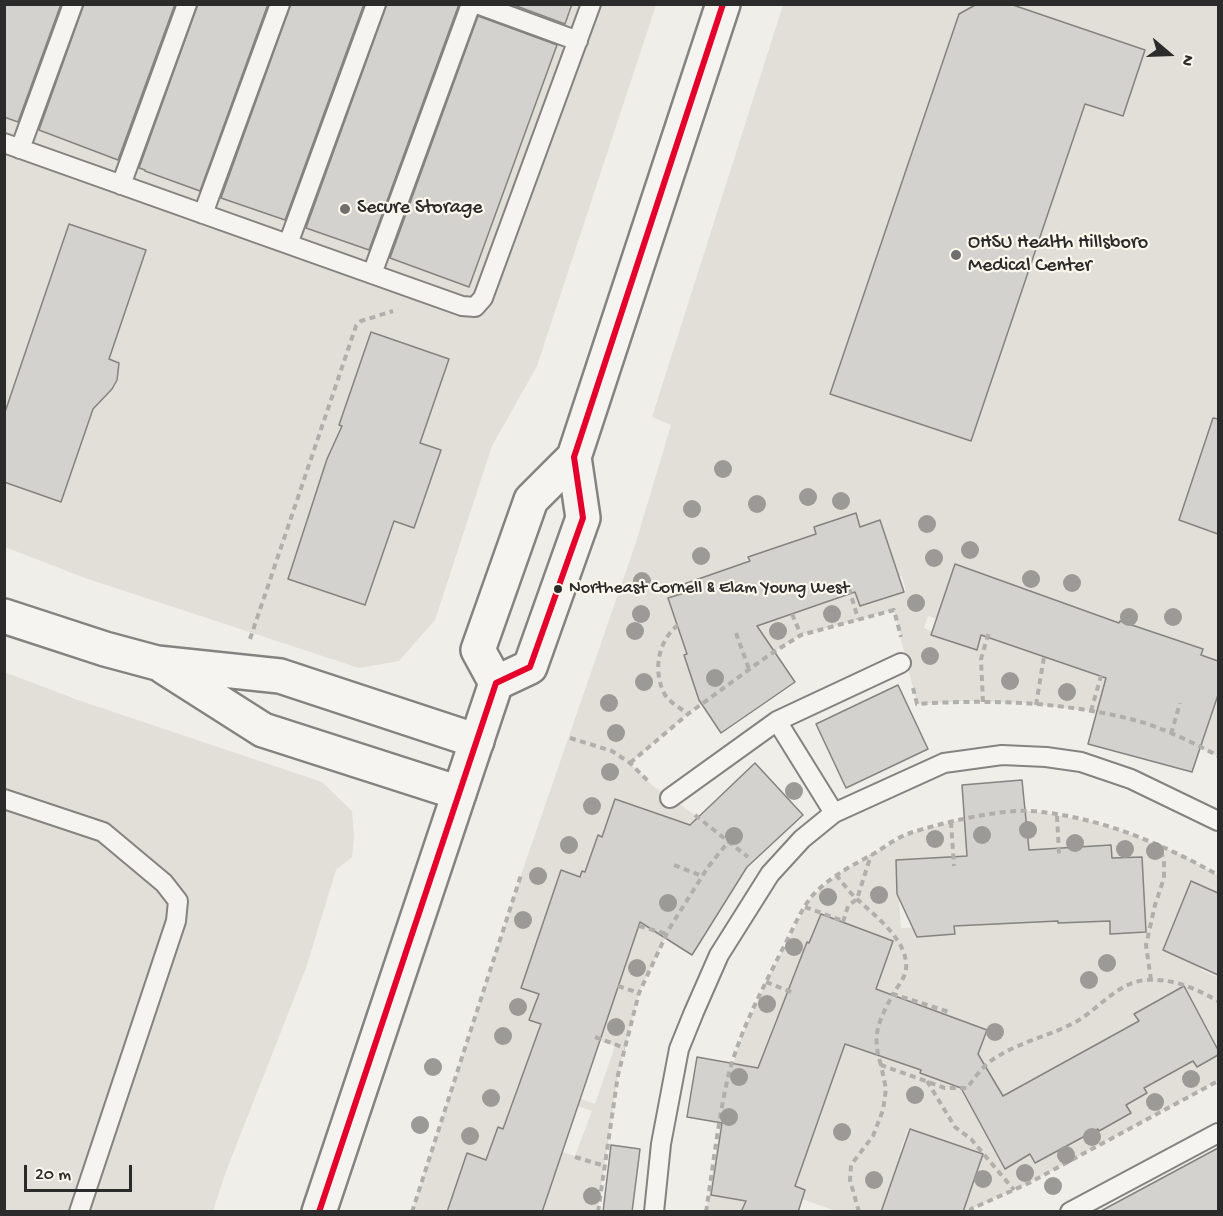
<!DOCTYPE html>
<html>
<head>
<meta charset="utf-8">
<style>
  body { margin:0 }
  #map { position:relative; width:1223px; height:1216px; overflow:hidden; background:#f0eee8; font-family:"Gochi Hand",sans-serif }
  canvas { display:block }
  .frame { position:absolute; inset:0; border:6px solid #2b2b2b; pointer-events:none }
  .north { position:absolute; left:1139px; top:24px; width:60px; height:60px; -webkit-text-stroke:4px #fbf7ec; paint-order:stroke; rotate:109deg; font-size:16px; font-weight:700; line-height:24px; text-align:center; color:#2b2b2b }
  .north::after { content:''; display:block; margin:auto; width:21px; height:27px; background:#2b2b2b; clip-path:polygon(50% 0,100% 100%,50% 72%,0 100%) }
  .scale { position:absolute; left:24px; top:1165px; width:108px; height:27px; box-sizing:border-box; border:3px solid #2b2b2b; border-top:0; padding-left:8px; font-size:18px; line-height:21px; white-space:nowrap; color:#2b2b2b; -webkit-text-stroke:4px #fbf7ec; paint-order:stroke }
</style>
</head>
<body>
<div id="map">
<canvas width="1223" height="1216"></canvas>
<div class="frame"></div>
<div class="north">N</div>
<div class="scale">20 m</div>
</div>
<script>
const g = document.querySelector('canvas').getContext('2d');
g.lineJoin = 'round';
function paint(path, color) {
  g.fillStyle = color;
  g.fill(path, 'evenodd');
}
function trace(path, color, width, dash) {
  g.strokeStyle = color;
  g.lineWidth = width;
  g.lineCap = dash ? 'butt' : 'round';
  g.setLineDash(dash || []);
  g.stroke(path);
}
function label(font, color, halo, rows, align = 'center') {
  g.font = font + ' "Gochi Hand",sans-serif';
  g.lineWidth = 4.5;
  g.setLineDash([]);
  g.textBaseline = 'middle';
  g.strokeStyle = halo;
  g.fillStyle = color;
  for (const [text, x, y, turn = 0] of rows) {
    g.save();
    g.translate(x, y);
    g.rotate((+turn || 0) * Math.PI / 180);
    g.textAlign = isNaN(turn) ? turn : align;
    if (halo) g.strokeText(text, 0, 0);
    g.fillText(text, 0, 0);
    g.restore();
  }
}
paint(new Path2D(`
  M4 5H656L537 366 492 446 435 620 399 661 359 668 85 578 5 547Z
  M783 5H1218V661L1201 655 1203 649 1120 621 1118 628 1008 585V583L955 565 937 619 928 616 924 628 933 632 932 635 976 650 981 634 1106 678 1101 695 1127 704 1175 701 1212 714 1218 695V756L1139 721 1091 711 1024 703 965 701 917 704 894 610 801 635 769 655 688 714 630 763 653 786 701 819 669 929 639 993 618 1075 598 1211H542L556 1150 575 1156 592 1111 518 1085 503 1129 498 1128 486 1160 467 1153 447 1211 412 1212 521 875 636 542 671 425 652 417ZM856 514 860 527 881 521 899 576H902L906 591 860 606 853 587 824 603 729 635 690 674 684 655 687 654 669 598 687 592 684 584 750 562 749 557 816 534 814 527ZM615 799 688 824 673 868 650 895 606 1020 594 1039 615 1046 595 1104 522 1078 541 1024 529 1020 539 994 521 987 540 933 561 929 543 922 561 871 580 877 582 871 585 872 597 836 602 837Z
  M4 672 78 700 322 782 352 811 354 837 352 857 336 870 306 968 225 1174 213 1211H5Z
  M1031 811 1088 821 1130 834 1182 855 1218 875V893L1191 882 1163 950 1202 967 1201 970 1217 977 1218 1050 1188 995 1154 1003 1135 1014 1139 1021 1027 1082 1005 1168 1030 1154 1035 1163 1060 1150 1095 1123 1099 1131 1131 1113 1126 1105 1147 1094 1144 1088 1193 1061 1197 1067 1218 1055V1081L1029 1183 971 1209 970 1211H963L965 1182 976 1151 908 1129 900 1152 912 1156 881 1211H836L802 1199 805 1190 785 1182 754 1180 741 1211 706 1212 729 1076 741 1038 767 980 811 897 836 875 908 834 955 821 1016 812ZM1111 845 1112 858 1142 857 1146 932 1111 933 1110 913 1080 922 1058 923 1057 911 1006 923 954 926V934L930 936V927L901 928 896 860 1005 857V848L1029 847 1030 855 1086 847ZM821 914 893 942 881 973 831 1064 818 1109 822 1112 812 1138 808 1136 772 1042 768 1040 776 1018 780 1019 806 943H809ZM916 1004 987 1030 967 1083 946 1082 921 1073 922 1067 896 1057ZM717 1157 731 1159 725 1197 711 1195Z`), '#e1dfd7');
const building = new Path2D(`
  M4 4H61L18 122 4 117Z
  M84 4H175L118 160 39 130Z
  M198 4H268L200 191 145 171V170L139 168Z
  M291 4H364L285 220 221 198Z
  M387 4H459L369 250 306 228Z
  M511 4H572L565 24Z
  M977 4H1010L1145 50 1123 116 1085 104 971 441 830 394 959 14Z
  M478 16 557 45 469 287 390 258Z
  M69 224 146 250 109 359 119 363 117 380 112 389 93 409 61 502 4 482V415Z
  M371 332 449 359 420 443 441 450 414 528 394 521 365 605 288 579 327 459 342 426 339 425Z
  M1213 418 1218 419V534L1179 520Z
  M856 513 860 527 880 520 904 592 860 606 855 592 757 626 795 682 721 733 699 700 684 655 687 654 668 598 687 592 684 584 750 561 748 557 816 534 814 527Z
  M955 564 1119 623 1120 621 1203 649 1201 655 1218 661V695L1192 772 1088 744 1106 678 981 635 977 650 931 635Z
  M898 685 928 749 846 788 816 724Z
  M755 763 803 815 747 867 692 955 640 922 542 1212H447L467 1153 486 1160 498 1127 503 1129 541 1024 529 1020 539 994 521 988 561 870 580 877 582 871 585 872 598 835 602 837 615 799 690 825Z
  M1022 780 1029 850 1111 845 1112 858 1142 857 1146 932 1110 934V921L1058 923V921L954 926 955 934 917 937 897 894 896 860 967 856 962 785Z
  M1191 881 1218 893V975L1163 950Z
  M821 914 893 941 876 989 987 1030 978 1054 1003 1096 1139 1021 1134 1014 1184 986 1218 1050V1055L1197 1067 1193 1061 1144 1088 1147 1093 1126 1105 1131 1113 1099 1131 1098 1129 1035 1163 1030 1154 1005 1169 961 1088 920 1073 921 1070 845 1044 795 1186 805 1190 798 1212H741L746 1201 711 1195 722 1123 687 1117 697 1057 758 1068 807 942 809 943Z
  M910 1129 983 1154 963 1212H881Z
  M611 1145 640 1149 632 1212H603Z
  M1218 1148V1212H1099Z`);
paint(building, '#d4d2ce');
trace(building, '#848380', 1.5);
const lane = new Path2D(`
  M477 4 578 41
  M4 143 462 306 475 307 483 298 591 4
  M20 149 73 4
  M121 185 187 4
  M203 214 280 4
  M288 244 376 4
  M372 274 471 4
  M777 721 834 813
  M670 798 777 721 901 663
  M4 799 103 832 164 883 178 901 176 921 79 1212
  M654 1212 661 1144 679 1049 694 1012 719 955 770 874 802 839 834 813 944 763 1002 755 1046 757 1081 762 1131 779 1218 821
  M1070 1212 1218 1133`);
const secondary = new Path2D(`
  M4 616 105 649 157 663 280 676 477 741
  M164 667 263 730 459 793`);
const highway = new Path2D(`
  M496 683 478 650 531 500 574 457
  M319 1212 496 683 530 667 583 518 574 457 723 4`);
trace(lane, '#848380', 22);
trace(secondary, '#848380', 38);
trace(highway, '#848380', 38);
trace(new Path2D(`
  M849 588 858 619
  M792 614 801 635
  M678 625C659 640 653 668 663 691 667 701 679 707 688 714
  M736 633 749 669
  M250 639 356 326 361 321 393 311
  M913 688 917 704C991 699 1067 702 1138 721 1160 727 1197 744 1218 756
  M983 702 981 659 989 632
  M1036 705 1044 657
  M1091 711 1101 676
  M1171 734 1180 703
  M570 738 612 751 630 763 650 783
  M630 763 688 714 769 655 801 635 894 610 901 637
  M695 815 748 857
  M1057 816 1059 854
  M951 822 954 866
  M674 865 702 876
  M836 875C843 883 849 892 857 899 875 916 909 941 906 969 905 978 898 986 893 994
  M805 907 843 921
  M843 922 848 906 857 899 871 855
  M639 926 667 934
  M1151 980 1146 945 1155 905 1164 878V860L1159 846
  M766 982 794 993
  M618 986 639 993
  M595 1037 625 1048
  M881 1065C871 1034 879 1021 893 994L949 1012 948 1015
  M927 1081 955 1127 971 1139 1014 1190
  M575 1157 605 1166
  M412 1212 521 875
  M598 1212 618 1075 639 993 669 929 708 867 729 841
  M706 1212C713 1167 718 1121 728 1077 739 1033 761 992 781 952 791 934 799 912 812 896 829 877 853 865 875 853 886 846 898 837 910 833 941 823 999 809 1031 811 1097 816 1161 843 1218 875
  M859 1212 850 1180 851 1165 873 1136 883 1110 886 1089 881 1065 945 1088H967C973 1080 980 1070 988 1063 1015 1042 1050 1037 1079 1020 1100 1007 1118 983 1145 980 1172 978 1195 988 1218 1001
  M970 1212 971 1209 1029 1183 1218 1081`), '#b0afac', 4, [6, 4.5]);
trace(lane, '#f5f4f0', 18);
trace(secondary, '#f5f4f0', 33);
trace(highway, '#f5f4f0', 33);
trace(new Path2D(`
  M319 1212 496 683 530 667 583 518 574 457 723 4`), '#e4002b', 6);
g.fillStyle = '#9b9a96';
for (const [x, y] of [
  [723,469],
  [808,497],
  [841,501],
  [757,504],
  [692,509],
  [927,524],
  [970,550],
  [701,556],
  [934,558],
  [1031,579],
  [642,581],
  [1072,583],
  [916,603],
  [641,614],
  [832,614],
  [1129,617],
  [1173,617],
  [635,631],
  [778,631],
  [930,656],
  [715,678],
  [1010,681],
  [644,682],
  [1067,692],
  [609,703],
  [616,733],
  [610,772],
  [794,791],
  [592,806],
  [1028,830],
  [982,835],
  [734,836],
  [935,839],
  [1075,843],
  [569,845],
  [1125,849],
  [1155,851],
  [538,876],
  [879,895],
  [828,897],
  [668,903],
  [523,920],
  [794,947],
  [1107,963],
  [637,968],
  [1089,980],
  [767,1004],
  [518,1007],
  [616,1027],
  [995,1032],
  [503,1036],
  [433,1067],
  [739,1077],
  [1191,1079],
  [915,1095],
  [491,1098],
  [1155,1102],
  [729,1117],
  [420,1125],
  [842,1132],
  [470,1136],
  [1092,1137],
  [1066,1155],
  [1025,1173],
  [983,1179],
  [874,1180],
  [1053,1186],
  [592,1196]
]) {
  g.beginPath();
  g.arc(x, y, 9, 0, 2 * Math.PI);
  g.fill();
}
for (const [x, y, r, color] of [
  [345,209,6,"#706f6d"],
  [956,255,6,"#706f6d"],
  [558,589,5,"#2b2b2b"]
]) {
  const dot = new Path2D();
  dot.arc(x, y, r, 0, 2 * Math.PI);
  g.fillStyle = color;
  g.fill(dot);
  trace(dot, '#fbf7ec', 2);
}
label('18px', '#2b2b2b', '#fbf7ec', [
  ["Northeast Cornell & Elam Young West",569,589]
], 'left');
label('20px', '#2b2b2b', '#fbf7ec', [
  ["Secure Storage",357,209],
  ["OHSU Health Hillsboro",968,244],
  ["Medical Center",968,267]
], 'left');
</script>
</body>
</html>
